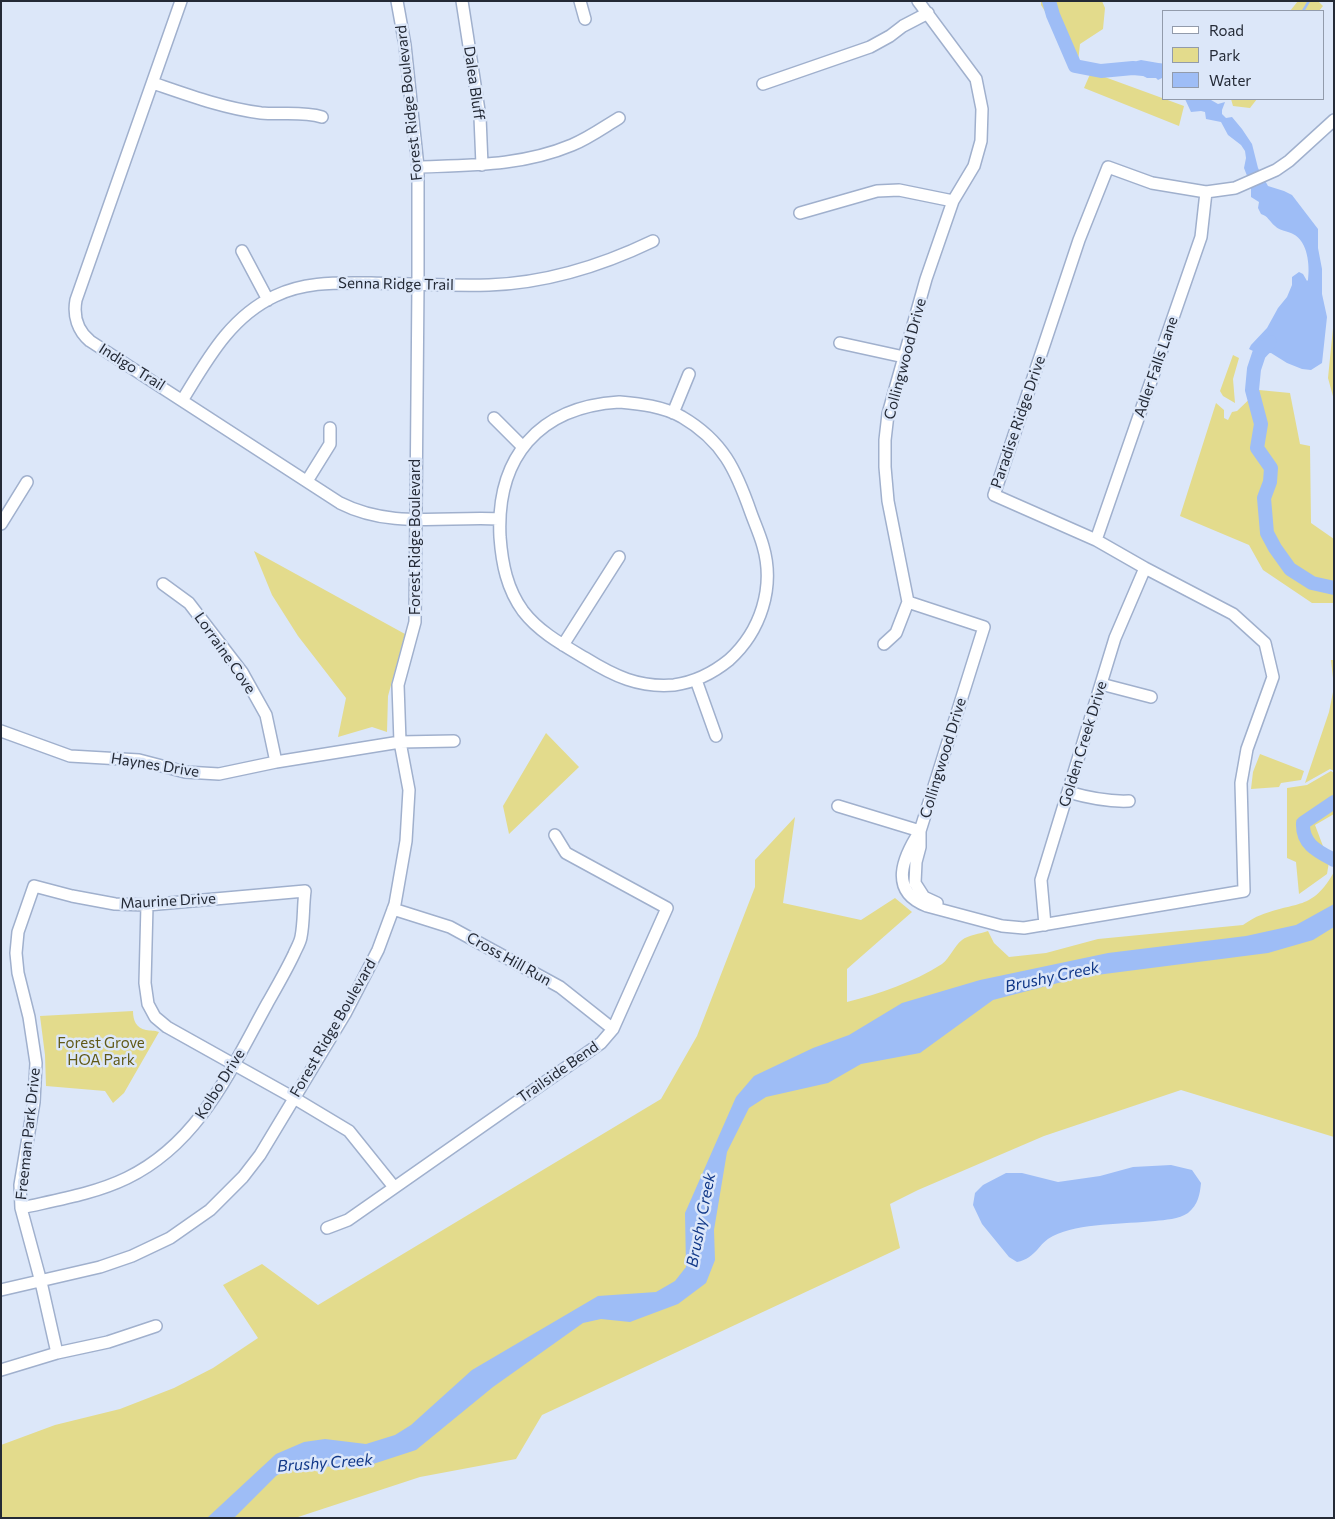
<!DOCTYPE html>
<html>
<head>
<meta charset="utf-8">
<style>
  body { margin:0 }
  #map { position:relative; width:1335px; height:1519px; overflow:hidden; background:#dce7f9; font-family:Commissioner,sans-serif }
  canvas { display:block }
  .frame { position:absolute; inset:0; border:2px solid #242a36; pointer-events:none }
  .legend { position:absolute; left:1162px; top:10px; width:162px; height:90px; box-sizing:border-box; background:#dce7f9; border:1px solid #929bab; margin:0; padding:6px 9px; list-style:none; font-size:15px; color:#242a36 }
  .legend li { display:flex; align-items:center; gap:10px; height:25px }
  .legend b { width:25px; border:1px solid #929bab }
</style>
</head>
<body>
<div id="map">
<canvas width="1335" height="1519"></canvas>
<div class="frame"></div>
<ul class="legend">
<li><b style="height:6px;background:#fff"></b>Road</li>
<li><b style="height:14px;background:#e3db8c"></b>Park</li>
<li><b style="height:14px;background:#9ebdf6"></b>Water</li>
</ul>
</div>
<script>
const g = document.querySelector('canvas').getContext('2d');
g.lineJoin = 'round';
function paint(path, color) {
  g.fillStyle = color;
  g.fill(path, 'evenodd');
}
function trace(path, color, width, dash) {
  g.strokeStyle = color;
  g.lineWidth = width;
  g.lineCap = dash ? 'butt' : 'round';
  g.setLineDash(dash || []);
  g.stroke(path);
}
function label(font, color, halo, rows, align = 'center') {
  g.font = font + ' Commissioner,sans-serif';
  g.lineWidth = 5;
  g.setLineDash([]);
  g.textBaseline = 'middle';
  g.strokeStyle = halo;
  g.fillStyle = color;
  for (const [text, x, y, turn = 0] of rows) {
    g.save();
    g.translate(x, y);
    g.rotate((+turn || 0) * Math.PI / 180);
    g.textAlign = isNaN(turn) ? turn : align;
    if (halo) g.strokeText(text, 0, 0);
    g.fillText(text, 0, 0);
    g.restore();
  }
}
paint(new Path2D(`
  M1041 1H1102L1105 8 1103 29 1080 44 1078 62 1041 5Z
  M1298 1H1318L1323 6 1319 11H1290Z
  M1091 72 1184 106 1179 126 1084 88Z
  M1231 99H1257L1250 108 1233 106Z
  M1333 328H1334V400L1328 378Z
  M1233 355 1239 358 1233 379 1235 403 1223 396 1220 391Z
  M1259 390 1290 393 1300 444 1310 446 1311 523 1334 539V603H1312L1263 570 1249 545 1180 516 1216 403 1224 410V418L1228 420 1232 412 1237 411Z
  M254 551 405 634 388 696 387 732 372 727 338 737 346 698 298 636 272 595Z
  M1331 660H1334V771L1330 769 1305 783 1329 712 1334 687Z
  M546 733 579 767 509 834 503 806Z
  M1260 754 1304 771 1301 780 1281 783 1279 787 1251 789 1253 772Z
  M1331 771 1334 773V814L1315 825 1329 862 1327 874 1299 894 1296 862 1287 858V788L1307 785Z
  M795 817 783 903 861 920 895 898 912 912 847 969V1002C879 994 914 982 942 964 950 958 954 946 962 940 968 935 980 934 988 931L994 943 1009 957 1046 953 1098 939 1243 925C1249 921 1255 917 1261 915 1296 901 1312 911 1334 872V1137L1181 1090 1044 1136 918 1190 890 1204 900 1248 542 1415 516 1459 420 1477 295 1518H1V1445L55 1425 120 1409 174 1388 213 1368 258 1338 223 1285 262 1264 318 1305 661 1099 697 1036 755 887V860Z
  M133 1011C133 1020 136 1028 146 1030 151 1031 154 1030 159 1032L124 1093 113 1103 105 1091 46 1086 45 1055 40 1016Z`), '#e3db8c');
paint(new Path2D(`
  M1141 60 1164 64V77L1158 80 1156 78H1147L1134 71 1133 65 1137 61Z
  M1185 99H1203L1204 100H1211L1218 104 1225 102 1222 110V114L1226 118 1232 117 1242 129 1252 144 1258 168 1268 186 1284 191 1292 195 1318 229V248L1322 269V294L1327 317 1322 363 1311 370 1302 369 1287 363 1271 353 1259 354 1249 349 1251 345 1267 328 1278 308 1287 297 1292 285V277L1299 272 1303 274 1307 281 1308 280C1310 266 1308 241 1293 234 1288 231 1280 231 1275 226 1269 221 1268 216 1261 214L1258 208 1259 202 1251 197V186L1244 168 1246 158 1245 151 1241 145 1228 135 1221 122 1206 119 1205 112 1201 111 1191 112Z
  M1334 904V927L1313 940 1268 953 1081 977 993 1000 920 1053 861 1064 828 1083 766 1097 749 1108 727 1152 714 1230 715 1260 706 1283 678 1304 630 1322 601 1319 583 1323 493 1387 416 1450 367 1466 291 1467 276 1476 234 1518H207L276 1454 304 1442 325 1439 366 1444 395 1435 411 1425 472 1370 598 1296 656 1292 675 1281 686 1267 685 1213 736 1097 754 1076 813 1048 849 1035 902 1003 980 980 1108 953 1246 936 1296 925Z
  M1171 1165 1192 1170 1201 1183C1200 1194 1198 1205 1188 1213 1179 1219 1165 1220 1155 1221 1125 1224 1079 1223 1053 1236 1038 1243 1037 1258 1017 1262L1009 1257 982 1224 973 1205 975 1193 983 1185 1006 1173H1022L1058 1182 1100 1176 1133 1167Z`), '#9ebdf6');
trace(new Path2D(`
  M1303 11 1309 1`), '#9ebdf6', 2.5);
trace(new Path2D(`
  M1049 1 1053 15 1075 66 1101 71 1133 68 1164 71
  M1270 342 1259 354 1254 369 1252 390 1261 424 1257 448 1271 468 1270 482 1264 498 1267 533 1275 548 1290 569 1312 583 1334 588
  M1334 802 1303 823C1302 844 1317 851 1334 860`), '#9ebdf6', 14);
const minor = new Path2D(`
  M181 1 76 300C73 316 78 331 90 341L340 503C391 529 445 516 499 519
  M462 1 480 117 482 165
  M580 1 585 19
  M153 83C188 95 223 108 261 113 281 115 302 111 322 117
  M763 84 870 47 890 36 903 26 928 13
  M418 167C471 165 522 166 572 145 589 138 604 127 619 118
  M800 213 877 191 899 190 953 201
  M242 251 268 300
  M840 343 904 357
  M183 399C207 360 230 317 275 296 306 281 338 283 371 283 410 284 450 286 489 285 546 283 601 266 653 241
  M619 402C640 404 662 406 682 417 723 441 736 470 751 513 755 524 760 535 763 546 775 587 761 631 729 660 713 673 695 682 674 685 639 688 614 676 585 658 563 645 539 632 523 611 507 589 502 564 500 537 496 458 538 407 619 402Z
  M673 413 689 374
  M494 418 523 447
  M307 481 330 444V428
  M1 524 27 482
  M1096 540 1201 237 1206 192
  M163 584 189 603 242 672 266 715 276 762
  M908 602 984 627 920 831C903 857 888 891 927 906L1002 926 1024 928 1244 891 1241 783 1247 749 1273 677 1265 643 1233 614 1145 568 1096 540 994 495 1079 240 1108 167 1152 183 1206 192 1235 188 1276 170 1289 161 1334 120
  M908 602 888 501 885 467V440L888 414 926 279 953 201 974 166 981 141 982 109 976 79 918 1
  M884 644 896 633 908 602
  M563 645 619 557
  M696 680 716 736
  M1101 684 1151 697
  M1 731 70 756 139 760 185 772 219 774 276 762 400 742 454 741
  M1068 792C1089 798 1108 802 1129 801
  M838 806 920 831
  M920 831V847L916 862 915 883 924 897 937 903
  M147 905 145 983 148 1004 155 1017 167 1027 294 1098 349 1131 394 1187
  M393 909 450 927 560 987 613 1029
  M1045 925 1041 880 1115 638 1145 568
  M21 1208C56 1200 94 1194 127 1178 199 1143 230 1071 267 1004 276 988 286 971 294 954 296 949 300 943 301 937 304 922 303 906 305 891L147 905 115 904 72 896 34 886 18 932 16 953 18 973 29 1017 36 1063 34 1102 20 1185 21 1208 41 1282 57 1353
  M327 1228 348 1220 601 1043 613 1029 667 908 566 853 555 835
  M1 1290 100 1267 132 1256 170 1238 210 1210 243 1177 260 1155 345 1014 378 950 395 904 406 841 409 790 400 742 398 685 415 622 418 284V167L405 45 397 1
  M1 1370 57 1353 108 1342 156 1326`);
trace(minor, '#a0b0cd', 14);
trace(minor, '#fff', 11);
label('15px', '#242a36', '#dce7f9', [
  ["Dalea Bluff",474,83,82],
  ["Forest Ridge Boulevard",409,103,-96],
  ["Senna Ridge Trail",396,284,1],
  ["Collingwood Drive",905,359,-75],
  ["Indigo Trail",132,367,32],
  ["Adler Falls Lane",1156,367,-71],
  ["Paradise Ridge Drive",1018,422,-71],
  ["Forest Ridge Boulevard",415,537,-90],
  ["Lorraine Cove",225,653,55],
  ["Golden Creek Drive",1083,744,-73],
  ["Collingwood Drive",943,758,-73],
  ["Haynes Drive",155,765,9],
  ["Maurine Drive",168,901,-3],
  ["Cross Hill Run",509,959,29],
  ["Forest Ridge Boulevard",333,1028,-60],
  ["Trailside Bend",558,1072,-35],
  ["Kolbo Drive",220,1084,-58],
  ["Freeman Park Drive",28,1134,-84]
]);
label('15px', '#605917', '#dce7f9', [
  ["Forest Grove",101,1043],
  ["HOA Park",101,1060]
]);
label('italic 16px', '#113888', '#dce7f9', [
  ["Brushy Creek",1052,977,-12],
  ["Brushy Creek",701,1220,-79],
  ["Brushy Creek",325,1463,-4]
]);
</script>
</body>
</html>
